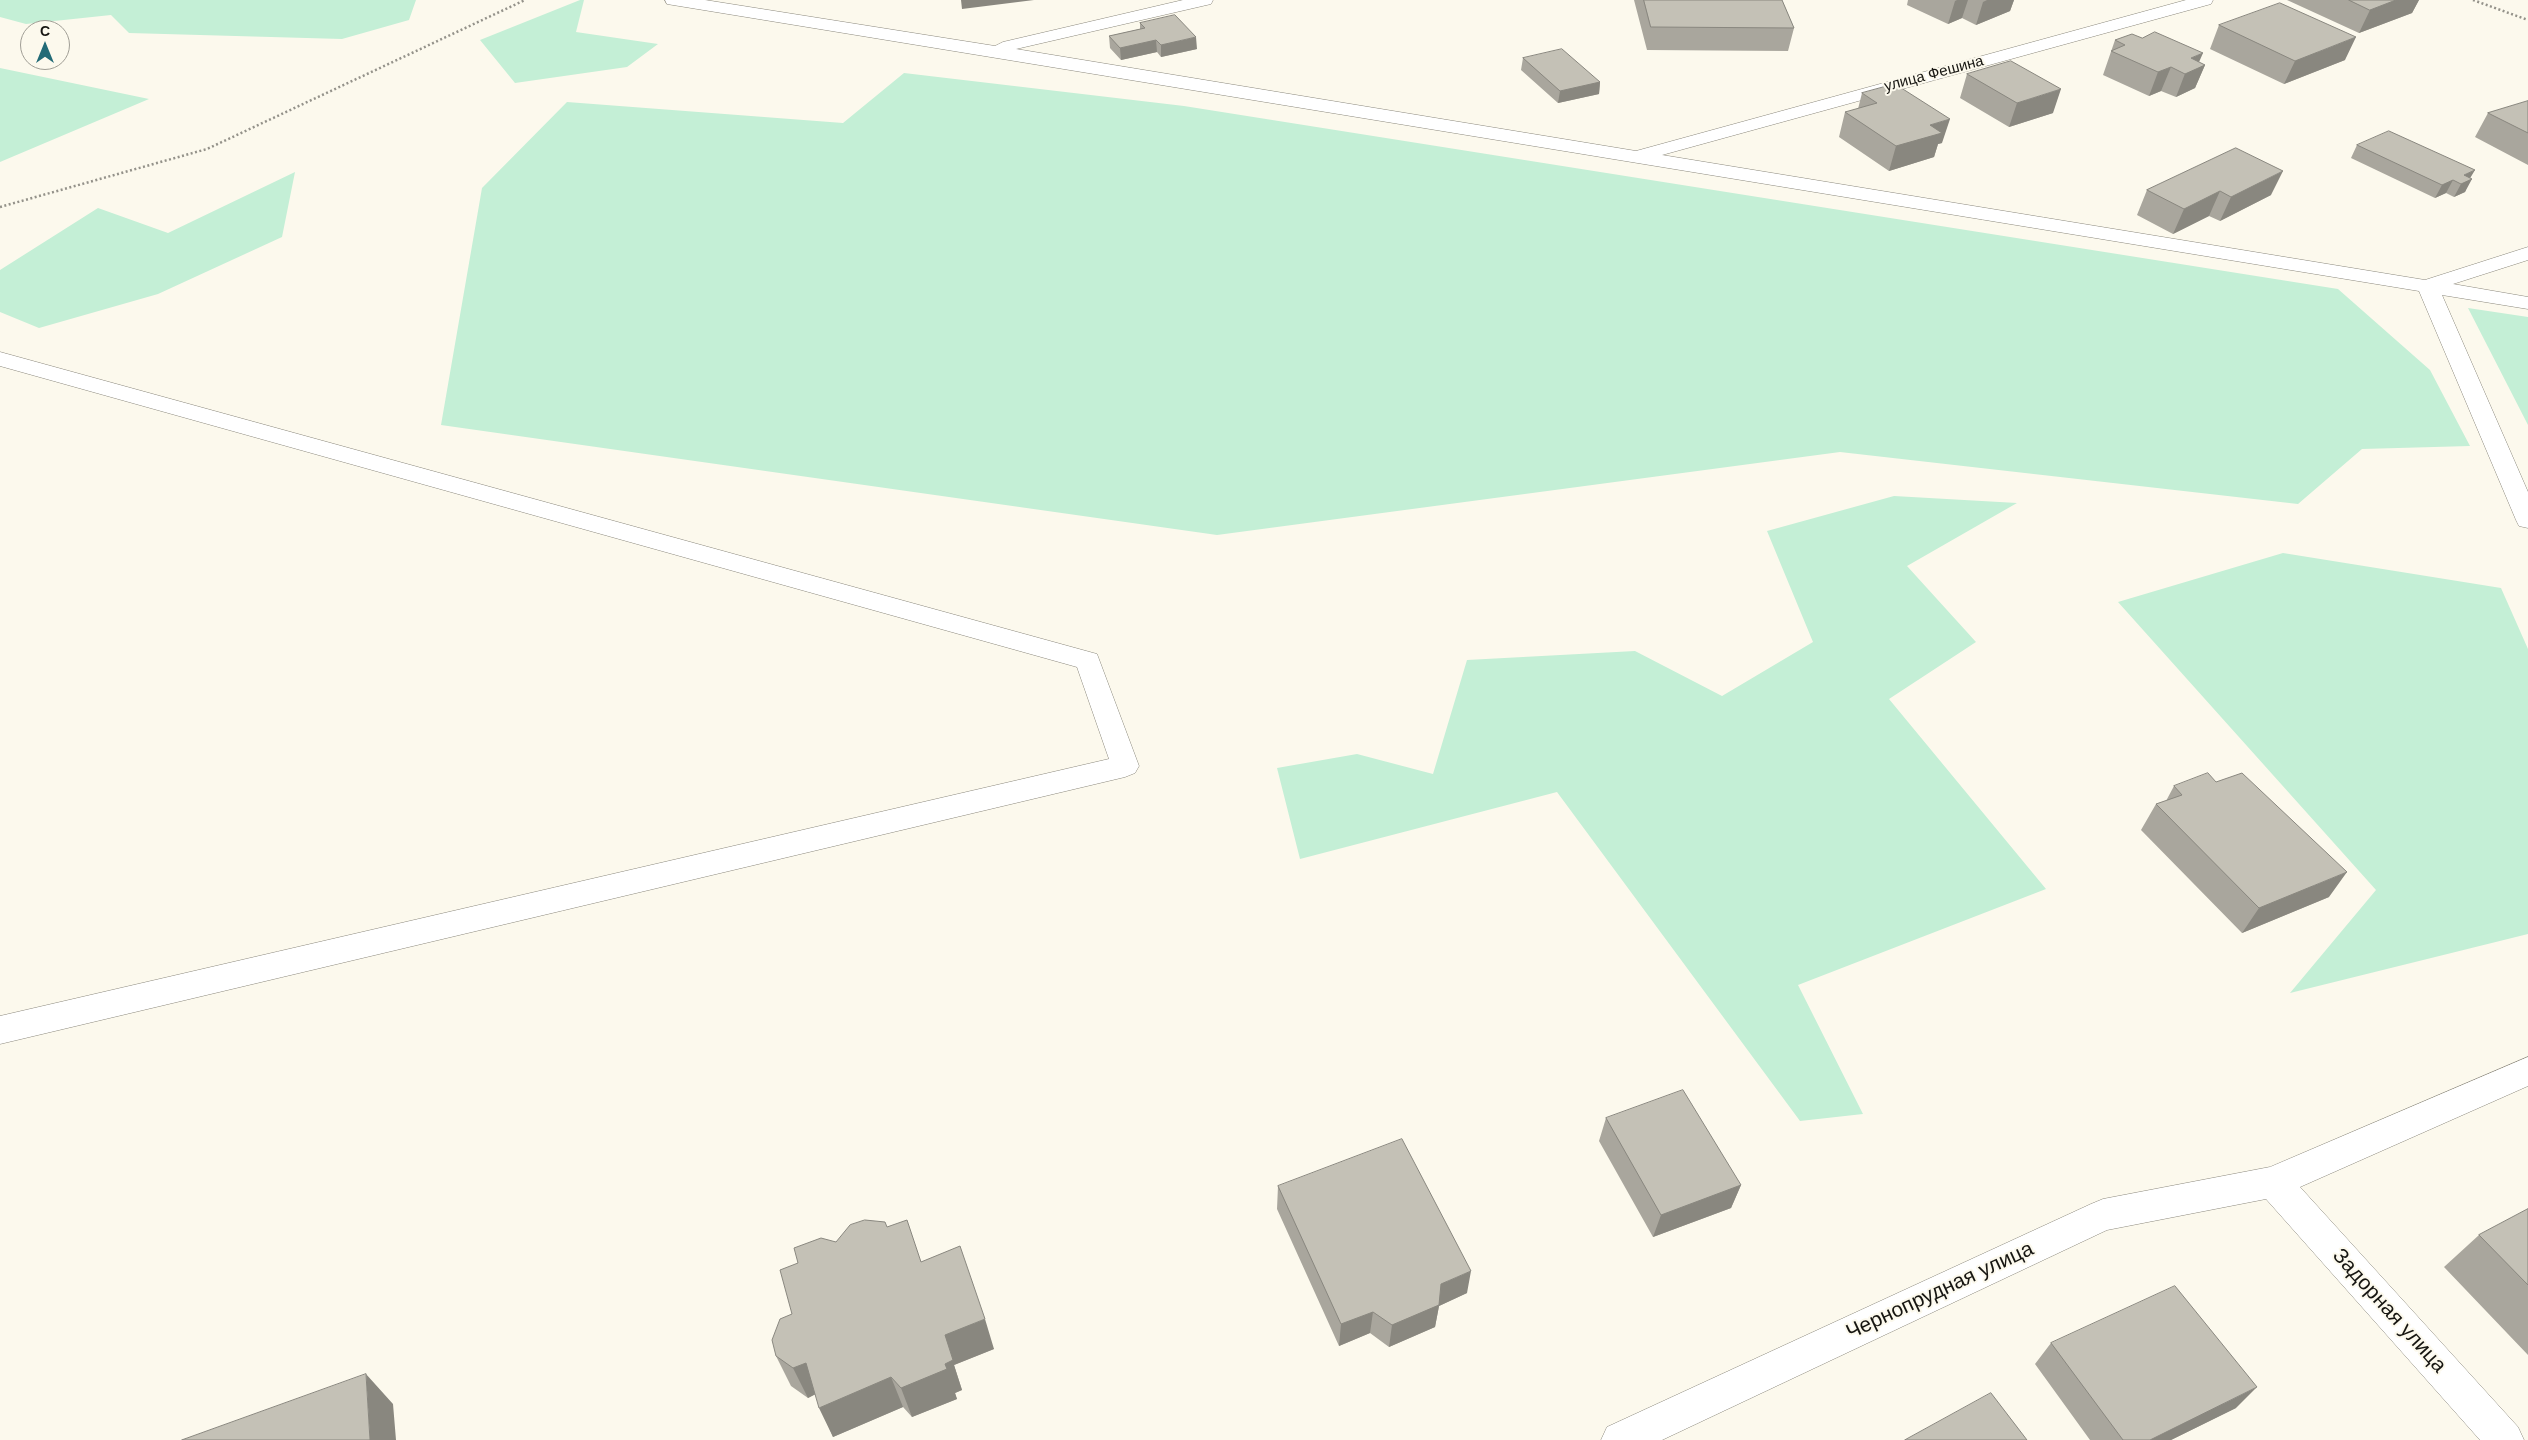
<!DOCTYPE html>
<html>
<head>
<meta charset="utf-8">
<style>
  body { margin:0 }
  #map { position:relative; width:2528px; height:1440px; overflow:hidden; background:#fcf9ed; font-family:Helvetica,sans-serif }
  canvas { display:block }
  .north { position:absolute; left:20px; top:20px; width:50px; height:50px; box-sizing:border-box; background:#fcf9ed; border:1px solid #a09e95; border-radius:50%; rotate:0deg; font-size:14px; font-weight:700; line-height:20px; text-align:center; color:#161511 }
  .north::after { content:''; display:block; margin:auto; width:18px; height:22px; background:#226b77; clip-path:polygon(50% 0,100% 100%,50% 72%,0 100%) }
</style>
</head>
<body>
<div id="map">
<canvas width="2528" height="1440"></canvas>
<div class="north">С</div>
</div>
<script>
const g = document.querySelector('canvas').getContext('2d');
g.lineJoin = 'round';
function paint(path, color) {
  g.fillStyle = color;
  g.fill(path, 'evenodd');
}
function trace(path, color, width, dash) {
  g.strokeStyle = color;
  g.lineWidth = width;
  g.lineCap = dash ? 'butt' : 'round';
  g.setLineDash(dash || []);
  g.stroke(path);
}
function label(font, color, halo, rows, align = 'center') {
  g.font = font + ' Helvetica,sans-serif';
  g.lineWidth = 4;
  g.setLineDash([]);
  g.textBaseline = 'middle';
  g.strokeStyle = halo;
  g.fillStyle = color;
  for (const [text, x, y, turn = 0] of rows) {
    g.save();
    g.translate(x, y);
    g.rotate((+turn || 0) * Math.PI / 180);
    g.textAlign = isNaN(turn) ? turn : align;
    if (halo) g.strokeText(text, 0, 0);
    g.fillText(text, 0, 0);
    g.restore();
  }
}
paint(new Path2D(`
  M0 0H416L409 20 342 39 129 33 111 15 26 24 0 17Z
  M580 0H584L576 32 658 44 627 67 515 83 480 40Z
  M0 68 149 99 0 162Z
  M904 73 1184 106 2338 289 2430 370 2470 446 2362 449 2298 504 1840 452 1217 535 441 425 482 188 567 102 843 123Z
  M295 172 282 237 158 294 39 328 0 312V270L98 208 168 233Z
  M2468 308 2528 317V425Z
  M1894 496 2017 503 1907 566 1976 642 1889 699 2046 889 1798 985 1863 1114 1800 1121 1557 792 1300 859 1277 768 1357 754 1433 774 1467 660 1635 651 1722 696 1813 642 1767 531Z
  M2283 553 2501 588 2528 649V934L2290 993 2376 890 2118 602Z`), '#c4efd6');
const minor = new Path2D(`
  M665 0H705L995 46 1003 42 1183 0H1213L1211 4 1016 49 1636 151 2186 0H2213L2211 4 1662 155 2425 280 2528 247V260L2453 284 2528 297V309L2442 295 2528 492V528L2519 526 2516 520 2419 291 673 5 667 4Z
  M0 352 1097 654 1139 766 1135 773 1125 777 0 1044V1016L1109 759 1077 667 0 366Z
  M2528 1057V1086L2300 1187 2518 1427 2524 1440H2480L2266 1199 2107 1230 1662 1440H1601L1607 1427 2091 1204 2103 1199 2270 1167Z`);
trace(minor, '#8b887d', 1);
trace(new Path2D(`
  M2473 0 2528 20
  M0 207 207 149 525 0`), '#94928a', 2.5, [2, 2.5]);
paint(minor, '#fff');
paint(new Path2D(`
  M1634 0H1782L1794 28 1788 51 1647 50Z
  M1908 0H2014L2010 11 1976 25 1962 18 1948 24 1907 5Z
  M2287 0H2419L2412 13 2359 33Z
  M1140 23 1197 49 1161 57 1157 52 1121 60 1110 48 1109 36 1140 29Z
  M2219 25 2345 60 2284 84 2210 49Z
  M2142 38 2205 65 2195 88 2176 97 2161 91 2149 96 2103 75 2115 40Z
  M1523 58 1600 82 1599 94 1558 103 1521 70Z
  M1967 74 2053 113 2009 127 1960 98Z
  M1862 93 1942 143 1938 144 1934 157 1889 171 1839 137 1845 112 1858 109Z
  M2528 101V165L2475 137 2488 113Z
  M2357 145 2470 178 2465 192 2454 197 2446 193 2435 198 2351 158Z
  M2236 148 2271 195 2220 221 2209 216 2173 234 2137 215 2147 190Z
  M2174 786 2329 897 2242 933 2141 830 2156 804 2166 801Z
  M1606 1118 1741 1185 1731 1208 1653 1237 1599 1141Z
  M1278 1186 1467 1293 1439 1306 1435 1327 1389 1347 1370 1333 1339 1346 1277 1209Z
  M2528 1209V1355L2444 1267 2479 1235Z
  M887 1227 921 1262 994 1349 954 1365 962 1390 955 1393 957 1399 912 1417 903 1407 833 1437 815 1394 808 1398 791 1386 776 1356 792 1314 798 1263 836 1242Z
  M2051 1343 2236 1408 2171 1440H2090L2035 1364Z`), '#a9a69d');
paint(new Path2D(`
  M961 0H1034L962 9Z
  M1957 0H1968L1962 18 1948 24 1955 1Z
  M1987 0H2014L2010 11 1976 25 1983 2Z
  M2396 0H2419L2412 13 2359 33 2370 10Z
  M1196 37 1197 49 1161 57V45Z
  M2356 37 2345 60 2284 84 2295 61Z
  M1156 40 1157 52 1121 60 1120 48Z
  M2203 53 2196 69 2205 65 2195 88 2176 97 2191 58Z
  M2171 67 2161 91 2149 96 2158 72Z
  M1600 82 1599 94 1558 103 1560 91Z
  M2061 89 2053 113 2009 127 2017 103Z
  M1950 119 1942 143 1938 144 1934 157 1889 171 1896 146 1930 125Z
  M2475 170 2469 180 2472 179 2465 192 2454 197 2461 184 2464 175Z
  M2283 171 2271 195 2220 221 2231 197Z
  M2453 180 2446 193 2435 198 2442 185Z
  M2220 191 2209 216 2173 234 2184 209Z
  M2347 872 2329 897 2242 933 2259 908Z
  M1741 1185 1731 1208 1653 1237 1661 1215Z
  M1471 1271 1467 1293 1439 1306 1435 1327 1389 1347 1392 1325 1441 1284Z
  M1373 1312 1370 1333 1339 1346 1341 1324Z
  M985 1319 994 1349 954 1365 962 1390 955 1393 957 1399 912 1417 901 1388 945 1364V1335Z
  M806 1363 820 1392 808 1398 793 1368Z
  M366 1374 393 1404 396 1440H370Z
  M891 1377 903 1407 833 1437 819 1408Z
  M2257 1387 2236 1408 2171 1440H2150Z`), '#89877f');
const building = new Path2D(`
  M1644 0H1782L1794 28 1651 27Z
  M2349 0H2396L2370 10Z
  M2280 3 2356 37 2295 61 2219 25Z
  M1175 15 1196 37 1161 45 1156 40 1120 48 1109 36 1145 28 1140 23Z
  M2155 32 2203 53 2191 58 2205 65 2185 74 2171 67 2158 72 2111 51 2125 45 2115 40 2132 34 2142 38Z
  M1562 49 1600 82 1560 91 1523 58Z
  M2011 61 2061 89 2017 103 1967 74Z
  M1895 84 1950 119 1930 125 1942 133 1896 146 1845 112 1877 103 1862 93Z
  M2528 101V133L2488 113Z
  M2389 131 2475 170 2464 175 2472 179 2461 184 2453 180 2442 185 2357 145Z
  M2236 148 2283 171 2231 197 2220 191 2184 209 2147 190Z
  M2208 773 2216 782 2242 773 2347 872 2259 908 2156 804 2182 795 2174 786Z
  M1683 1090 1741 1185 1661 1215 1606 1118Z
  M1402 1139 1471 1271 1441 1284 1439 1305 1392 1325 1373 1312 1341 1324 1278 1186Z
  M2528 1209V1285L2479 1235Z
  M865 1220 885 1222 887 1227 907 1220 921 1262 960 1246 985 1319 945 1335 953 1360 945 1364 947 1369 901 1388 891 1377 819 1408 806 1363 793 1368 776 1356 772 1340 780 1319 792 1314 780 1270 798 1263 794 1248 821 1238 836 1242 850 1225Z
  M2175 1286 2257 1387 2150 1440H2123L2051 1343Z
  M366 1374 370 1440H182Z
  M1991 1393 2027 1440H1905Z`);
paint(building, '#c4c1b6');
trace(building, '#89877f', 1);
label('15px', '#161511', '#fcf9ed', [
  ["улица Фешина",1934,74,-15]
]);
label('21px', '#161511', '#fcf9ed', [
  ["Чернопрудная улица",1940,1291,-25],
  ["Задорная улица",2389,1311,48]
]);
</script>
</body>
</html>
